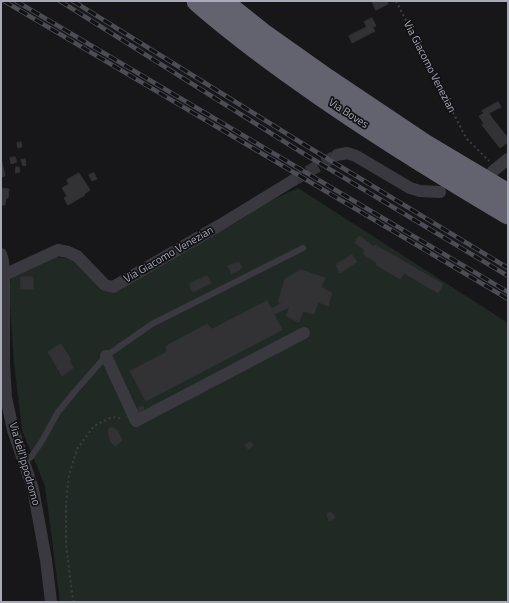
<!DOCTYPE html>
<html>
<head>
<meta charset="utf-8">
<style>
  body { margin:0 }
  #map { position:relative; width:509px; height:603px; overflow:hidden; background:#171719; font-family:"Titillium Web",sans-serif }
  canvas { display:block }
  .frame { position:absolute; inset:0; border:2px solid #a8a9b9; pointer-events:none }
</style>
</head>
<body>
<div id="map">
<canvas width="509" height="603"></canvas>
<div class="frame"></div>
</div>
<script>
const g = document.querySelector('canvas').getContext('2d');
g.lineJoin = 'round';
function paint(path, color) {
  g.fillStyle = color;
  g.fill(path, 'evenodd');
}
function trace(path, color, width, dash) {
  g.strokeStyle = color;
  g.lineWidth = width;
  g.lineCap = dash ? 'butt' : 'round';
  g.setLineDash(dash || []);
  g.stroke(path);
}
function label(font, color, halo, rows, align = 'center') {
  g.font = font + ' "Titillium Web",sans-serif';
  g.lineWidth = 3.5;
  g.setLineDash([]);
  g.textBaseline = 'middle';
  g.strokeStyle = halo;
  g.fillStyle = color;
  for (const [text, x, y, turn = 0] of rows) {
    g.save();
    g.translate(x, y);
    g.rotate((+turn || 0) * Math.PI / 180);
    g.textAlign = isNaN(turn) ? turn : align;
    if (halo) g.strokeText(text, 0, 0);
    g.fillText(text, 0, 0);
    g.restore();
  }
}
paint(new Path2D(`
  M298 188 508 323V602H60L45 486 22 430 14 363 9 290 11 277 57 257 75 260 102 287 195 244 233 224 270 201Z`), '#202923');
const building = new Path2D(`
  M372 1H387L388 4 376 10Z
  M372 18 376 26 373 27 371 25 367 27 364 22Z
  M371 25 375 31 352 43 349 36Z
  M498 102 501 107 489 113 492 118 484 124 479 116 484 113 482 111Z
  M492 118 508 138V142L500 148 482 125Z
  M21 142 22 147 18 148 17 143Z
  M15 157 17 162 11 164 10 158Z
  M1 158 5 176 1 177Z
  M25 159 26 165 23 166 21 160Z
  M16 167H19L20 172 16 173Z
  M79 173 90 190 84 194 85 195 68 205 64 198 67 196 62 188 69 184 67 180Z
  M94 173 97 179 92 181 89 175Z
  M1 188 9 189 8 198H6L5 205H1Z
  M359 236 364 239 372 246 373 247 375 245 384 250 377 263 363 254 365 250 355 243Z
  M384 250 443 284 438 293 404 273 400 279 376 265Z
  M352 255 357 262 340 273 336 265Z
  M239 262 242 268 232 274 228 266Z
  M301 270 325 278 321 287 332 293 328 306 318 302 314 314 303 311 299 322 286 316 290 307 274 314 271 309 282 303 278 302 285 279Z
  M207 276 211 283 193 292 189 284Z
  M21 277H33V289H21Z
  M267 301 282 330 146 401 130 371 167 352 166 346 207 324 212 329Z
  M61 344 71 359 69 361 73 368 62 376 48 352Z
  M143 406 144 409 139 412 138 408Z
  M111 427 118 431 122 440 117 445 115 446 111 442 109 436 108 432 109 429Z
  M251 442 253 446 248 449 245 445Z
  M331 512 332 514H333L335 518 329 521 327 514Z`);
paint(building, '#323235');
trace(building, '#323035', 1);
trace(new Path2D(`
  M292 181 337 155`), '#343439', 12, [12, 6]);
trace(new Path2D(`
  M396 1 463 132 467 139 489 161
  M74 602 72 594 66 544V505L69 475 77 449 94 426 112 417 123 419`), '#3d3e45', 2, [2, 3]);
trace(new Path2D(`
  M24 462 31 457 42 441 58 412 77 389 106 356 152 324 303 248`), '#3a3940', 6);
trace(new Path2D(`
  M337 155 347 153 356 156 410 188 420 191 440 192
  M493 171 508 159
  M1 254 3 261 4 275V365L6 397 13 430 33 489 46 560 51 602
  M4 275 58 250 68 252 77 256 105 285 113 287 220 225 292 181
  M106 356 136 421 304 333`), '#3a3940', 12);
trace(new Path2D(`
  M197 1C230 30 265 56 300 81 367 129 437 172 508 214
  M222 1 262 33 327 79 424 144 508 194`), '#63636f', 21);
const rail = new Path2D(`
  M4 1 508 299
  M16 1 508 292
  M60 1 296 149 508 276
  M73 1 300 142 508 268`);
trace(rail, '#4c4c55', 4.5);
trace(rail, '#121214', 3, [9]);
label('11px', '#a8a9b9', '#121214', [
  ["Via Giacomo Venezian",429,67,63],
  ["Via Boves",348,114,33],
  ["Via Giacomo Venezian",169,255,-30],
  ["Via dell'Ippodromo",24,464,74]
]);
</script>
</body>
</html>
